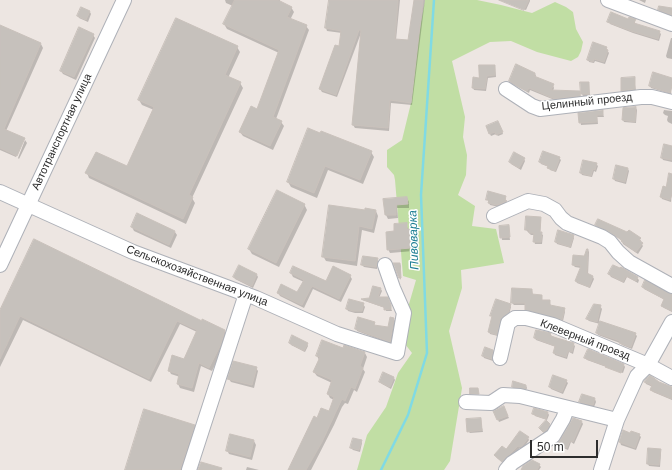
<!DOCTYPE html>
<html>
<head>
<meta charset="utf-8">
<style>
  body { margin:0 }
  #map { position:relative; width:672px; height:470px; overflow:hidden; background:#ede6e2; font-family:Helvetica,sans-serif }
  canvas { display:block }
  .scale { position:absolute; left:530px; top:440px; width:68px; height:18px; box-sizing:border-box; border:2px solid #2d2d2d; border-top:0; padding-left:5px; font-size:12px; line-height:14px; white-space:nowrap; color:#2d2d2d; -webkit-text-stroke:3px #fff; paint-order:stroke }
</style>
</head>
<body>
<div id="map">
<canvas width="672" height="470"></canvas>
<div class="scale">50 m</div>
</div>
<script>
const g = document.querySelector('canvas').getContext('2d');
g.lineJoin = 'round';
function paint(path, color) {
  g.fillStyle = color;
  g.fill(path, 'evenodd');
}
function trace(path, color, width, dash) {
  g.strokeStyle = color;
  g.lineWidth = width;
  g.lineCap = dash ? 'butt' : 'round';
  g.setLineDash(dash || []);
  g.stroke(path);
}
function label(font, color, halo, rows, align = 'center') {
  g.font = font + ' Helvetica,sans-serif';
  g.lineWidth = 3;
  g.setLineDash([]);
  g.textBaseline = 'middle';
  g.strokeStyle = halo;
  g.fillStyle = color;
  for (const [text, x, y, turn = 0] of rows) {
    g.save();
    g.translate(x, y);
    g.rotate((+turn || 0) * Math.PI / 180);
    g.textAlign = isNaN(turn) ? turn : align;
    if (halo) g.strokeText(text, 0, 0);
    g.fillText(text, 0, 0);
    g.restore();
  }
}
paint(new Path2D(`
  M425 0H477L501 5 532 13 555 2 566 7 573 12 576 29 583 42 581 51 578 57 571 61 537 52 511 41 490 42 452 61 465 117 463 137 467 155 466 175 458 195 475 206 472 226 496 229 504 263 461 270 462 288 449 331 462 388 450 461 444 470H357L367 435 386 407 398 373 412 353 405 344 398 317 409 304 416 280 403 276 395 180 394 175 387 167V150L402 140 411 103 417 46Z`), '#c1dea4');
paint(new Path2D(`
  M225 0H280V2L291 7 294 12 290 20 306 26 309 30 276 119 281 122 284 126 273 150 243 136 240 132 258 111 279 53 227 29 224 24 233 6 226 3Z
  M330 0H400L396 40 409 41 415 0H425L412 105 391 103 389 131 355 128 353 125 361 33 337 97 322 92 320 89 340 48 342 33 327 31 326 28Z
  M511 0H530V1L526 10 510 4V5V4Z
  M639 0H646L645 3Z
  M672 9V16L661 12 659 10Z
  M90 12 91 14 88 22 79 18 78 16Z
  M635 20V24L659 32 661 34 659 41 633 33 610 24 609 21Z
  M0 26 41 44 43 48 6 131 25 140H23L16 157 0 150Z
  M93 35 95 38 76 80 63 74 61 71Z
  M671 38H672V59L667 58 666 56Z
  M237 47 240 52 228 78 240 83 243 88 192 198 195 203 186 224 89 178 87 173 127 168 154 110 142 105 139 100Z
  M606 48 609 53 605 64 595 61 594 63 589 62 588 59Z
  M495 66 496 77 488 78 486 91 474 90 473 88 480 79Z
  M535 73 536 76 535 78 553 85 554 88 553 91 580 92 581 98 557 101 530 90 529 93 511 83 510 81Z
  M634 78 636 91 623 93 622 91Z
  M672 79 671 94 651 88 650 86Z
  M589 83 590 96H583L582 94Z
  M636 108 637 110 636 123 624 122 623 120Z
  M664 110 672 111V124L668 122 667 120 668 116 665 115 663 113Z
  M602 111 604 117H597L598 124 581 125 579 114Z
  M499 124 503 134 498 136 496 134 491 136 490 134Z
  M321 134 371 152 374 157 363 184 328 170 317 198 291 187 288 182Z
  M25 140 27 143 19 159 18 158Z
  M672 147V162L663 160 662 158Z
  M559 158 561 160 556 172 550 170 549 167 541 164 540 162Z
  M524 159 525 161 521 170 511 164 510 162Z
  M596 164 598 166 596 172 594 171 592 177 582 175 581 173Z
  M628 169 629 171 626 184 615 181 614 179Z
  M672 190 671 202 662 199 661 197Z
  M505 197 506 201 508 203 499 207 490 205 487 199Z
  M407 198 409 202V208H397L398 218 388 219 386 215 385 200Z
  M304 204 307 210 279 267 252 254 249 249Z
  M365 211H376L378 216 374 233 362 230 357 266 326 261 323 256Z
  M540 218 541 220 540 233 543 235 542 244H535L534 241V235H531L526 230Z
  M406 224 408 230 412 234 413 251 390 253 388 249 396 232Z
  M596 225 640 239 641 241 640 242 643 246 638 254 623 244 622 241 617 237 598 227Z
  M508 226 510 240H502L500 227Z
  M132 227 175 232 177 235 171 248 134 231Z
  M573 236 574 238 571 248 557 244 556 242Z
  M588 250 589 252 588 275 593 277 594 279 590 288 577 283 576 281 581 268 575 267 573 265 585 257Z
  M377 259 378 261 377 269 364 267 362 265Z
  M400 264 401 266V280L400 278Z
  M614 266 637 278 639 280 638 283 627 277 624 283 611 277 609 274Z
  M239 267 257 275 258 277 253 288 235 279 234 277Z
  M291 273 327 282 350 276 352 279 341 302 313 289 304 308 280 296 278 293 298 294 304 282 293 277Z
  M643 287 672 295V312L664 308 662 306 665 300 644 289Z
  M381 289 382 291 379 298H387L392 311H386L385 308 362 300 370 299Z
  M532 290 533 295 541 296 542 301H549L551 306 564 309 565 312 563 321 527 312 526 305H514L512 303Z
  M363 304 365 307 363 313H355L348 311 347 309Z
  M510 304 511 307 509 315 501 323 498 336 490 334 489 332 493 318 491 315Z
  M600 306 602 309 599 321 635 334 637 336 632 349 622 345 620 343 598 335 597 333 600 324 589 321 587 319Z
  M0 312 202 322 225 331 227 335 223 349 212 371 201 366 194 392 180 388 178 384 180 377 171 374 169 370 184 360 197 332 180 324 151 382 23 320 0 367Z
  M391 318 394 319 395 321 391 344 357 331 356 328 374 323 375 326 389 328Z
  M550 334 552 336 573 344 575 346 573 354 569 352 567 359 555 355 554 353 556 347 536 340 535 338Z
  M290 343 307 344 308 346 305 352 291 345Z
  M344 349 365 353 367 357 363 369 365 372 357 392 354 390 348 404 345 403 342 407 334 425 311 470H292L318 419 329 412 334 400 330 398 328 394 332 383 317 376 314 372 319 360 317 356Z
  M493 350 494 353 493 361 484 358 483 356Z
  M588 350 624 365 625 367 623 373 587 360 585 358Z
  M256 368 258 371 254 388 231 382 229 379Z
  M384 374 394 378 395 380 391 389 382 384 380 382Z
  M566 381 568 383 563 394 551 389 550 387Z
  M645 382H658L672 388V400L653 392 651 390 653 387 646 384Z
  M526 385 527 388 526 390 514 389 513 387Z
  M583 395 595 399 596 402 594 407 581 404 580 402Z
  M505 410 509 418 499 422 494 411Z
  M548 413 549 415 547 420 535 416 534 414Z
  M480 419 483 432 470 433 468 431Z
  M582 422 583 424 574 444 571 442 568 450 559 446 558 444Z
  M549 425 551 427 545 434 542 431Z
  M194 426 197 431 184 470H126Z
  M231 435 254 441 256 445 252 460 229 454 227 450Z
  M639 435 641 437 636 450 621 445 620 442Z
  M528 438 529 440 523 449 520 448 504 463 497 458 495 455 507 450Z
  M361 441 362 443 360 452 353 450 351 448Z
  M660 450 661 453 660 467 649 466 648 464Z
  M532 461 539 465 541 467 539 470H522Z
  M247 467 259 470H246Z`), '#0003');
trace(new Path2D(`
  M381 470 408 415 427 353 421 195 434 0`), '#80dae4', 2.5);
const building = new Path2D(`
  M235 0H278L292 7 287 17 307 25 273 117 282 121 270 146 239 132 251 106 257 109 279 50 223 24Z
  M329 0H398L395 39 408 40 414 0H423L411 103 390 100 388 128 352 125 361 30H359L336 95 319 89 335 45 339 46 341 31 325 28Z
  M499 0H529L524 10Z
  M659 6 672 8V15L658 10Z
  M81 7 90 11 86 20 77 16Z
  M611 12 628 19 629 17 636 19 634 23 660 31 658 39 631 31 607 22Z
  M176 18 238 46 225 75 241 82 189 195 193 197 183 219 85 173 96 152 127 166 154 107 138 100Z
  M0 25 41 43 4 129 25 138 17 156 0 148Z
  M79 27 94 34 74 77 60 71Z
  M593 42 607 47 606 49 608 50 604 62 594 59 593 62 587 60Z
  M516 64 535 73 534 76 554 84 551 90 580 91V96L555 99 529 88 527 91 519 87 509 81Z
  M479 65H495V75L487 76 485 89 472 88 473 77 479 78Z
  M653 72 672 78V86L670 93 649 86Z
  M635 77V89L621 91V78Z
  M580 82H589V94H581Z
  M636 107 635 122 622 120 623 108Z
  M603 110V115H597V122L579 123 578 113Z
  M498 121 503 132 496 135 495 132 489 134 486 126Z
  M308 128 320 133 321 131 372 151 360 180 325 166 314 193 287 182Z
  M664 144 672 146V160L661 158Z
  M543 151 560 157 555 171 547 168 548 166 539 162Z
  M514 152 525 158 519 168 509 162Z
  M583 160 597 163 595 170 593 169 591 176 580 173Z
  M616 165 628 168 625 182 613 179Z
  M669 173 672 174V194L670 200 660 197 663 186 666 187Z
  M277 190 305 204 276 263 248 249Z
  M488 191 506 196 505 200 507 201 497 205 488 203 489 200H486Z
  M407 197 408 204 396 205V215H385L383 199Z
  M329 205 365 210V208L376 210 372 229 359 226 355 261 322 257Z
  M137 213 175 231 169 245 131 227Z
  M526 216 541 217 540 232H542L541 242H533L534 233H529V230H525Z
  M598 219 627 232 629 230 641 238 639 240 643 243 636 252 621 241 622 240 614 235 595 225Z
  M407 223V229H410L411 248 387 250 386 232 394 231V224Z
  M509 225 510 237 500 238 499 226Z
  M558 230 574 235 570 247 555 242Z
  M34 239 202 321V319L225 330 221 344 209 368 199 363 192 388 177 384 179 374 168 371 172 355 184 359 197 330 177 321 149 379 20 316 0 359V310Z
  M587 249H588L587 273 593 276 589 287 575 281 581 266 572 265 573 255 584 256Z
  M363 256 378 258 376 267 361 265Z
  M393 263H400L401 278H399Z
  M239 265 257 274 252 286 233 277Z
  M613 265 620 268 621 267 638 277 636 281 626 276 623 282 608 274Z
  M293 266 326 281 333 266 351 275 339 299 312 286 302 305 277 293 281 284 297 292 304 280 290 273Z
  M645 280 672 294V311L661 306 664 299 642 287Z
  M373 286 381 288 378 297H388L391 305V309L384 310V307L361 299 369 298Z
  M512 288 532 289V294L542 295V300H550V305L565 308 562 320 525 310V303H511Z
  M349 299 364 303 362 311H353L346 309Z
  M496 299 511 304 508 313 500 321 497 335 488 332 492 316H490Z
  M594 304 601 305 597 322 586 319Z
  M358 317 375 322 374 325 388 327 390 317 394 318 390 342 355 329Z
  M600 321 636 333 631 347 619 343 620 341 596 333Z
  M536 330 551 333 550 336 574 343 572 352 568 351 566 357 553 353 555 346 534 338Z
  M292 335 308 343 304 351 289 343Z
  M322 340 343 348 344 345 365 352 360 366 363 368 355 389 351 387 345 401 342 399 340 403 322 442 306 470H288L314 416 317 418 321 408 329 411 334 397 327 394 332 380 313 372 320 357 316 356Z
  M485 347 493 350 492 359 482 356Z
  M588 349 624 364 621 373 605 367 606 366 584 358Z
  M233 361 257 367 252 385 227 379Z
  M383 372 394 377 390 387 379 382Z
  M553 375 567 380 562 392 549 387Z
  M650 375 659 382 672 387V399L650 390 652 385 644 382Z
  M513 381 526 385 525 389 512 387Z
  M470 388H478L479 394H470Z
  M582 394 595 398 593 405 579 402Z
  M504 406 508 416 497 420 493 411Z
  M534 408 548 412 546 419 532 414Z
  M144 409 195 425 180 470H125Z
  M481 418 482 430 467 432 466 419Z
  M573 418 582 421 573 442 570 441 567 448 557 444 560 440Z
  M546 420 550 424 547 430 543 432 539 428Z
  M623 430 630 433 631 431 640 434 635 448 619 442Z
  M520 431 529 437 522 446 520 447 518 446 502 462 494 455 502 446 506 449Z
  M230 434 254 440 250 457 226 451Z
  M353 438 362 440 359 450 350 448Z
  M648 448 661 449 659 465 647 464Z
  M532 460 540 464 537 470H521L523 466Z
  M201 462 222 468 221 470H198Z`);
paint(building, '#c6c1bc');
trace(building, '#c9c1bb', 1);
const minor = new Path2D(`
  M608 0 672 24
  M506 89 532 106 540 109 641 97H652L672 102
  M0 192 133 252 256 298 337 334 397 353 404 313 393 288 385 265
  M494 216 528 201 544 204 555 210 561 218 567 223 602 237 610 242 618 252 629 262 672 286
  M0 265 124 0
  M500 358 508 323 515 318H526L553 325 648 365 672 378
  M466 402 491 403 503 395 520 396 617 420
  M189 470 246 294
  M506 470 512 463 553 436 563 419 567 409
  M601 470 617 420 637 376 648 365 672 322`);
trace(minor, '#aeb1b8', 16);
trace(minor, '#fff', 14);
label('11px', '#2d2d2d', '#fff', [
  ["Целинный проезд",587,102,-6],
  ["Автотранспортная улица",62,132,-65],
  ["Сельскохозяйственная улица",197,276,21],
  ["Клеверный проезд",585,340,21]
]);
label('italic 12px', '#1c7e93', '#fff', [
  ["Пивоварка",414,240,-92]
]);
</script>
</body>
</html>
